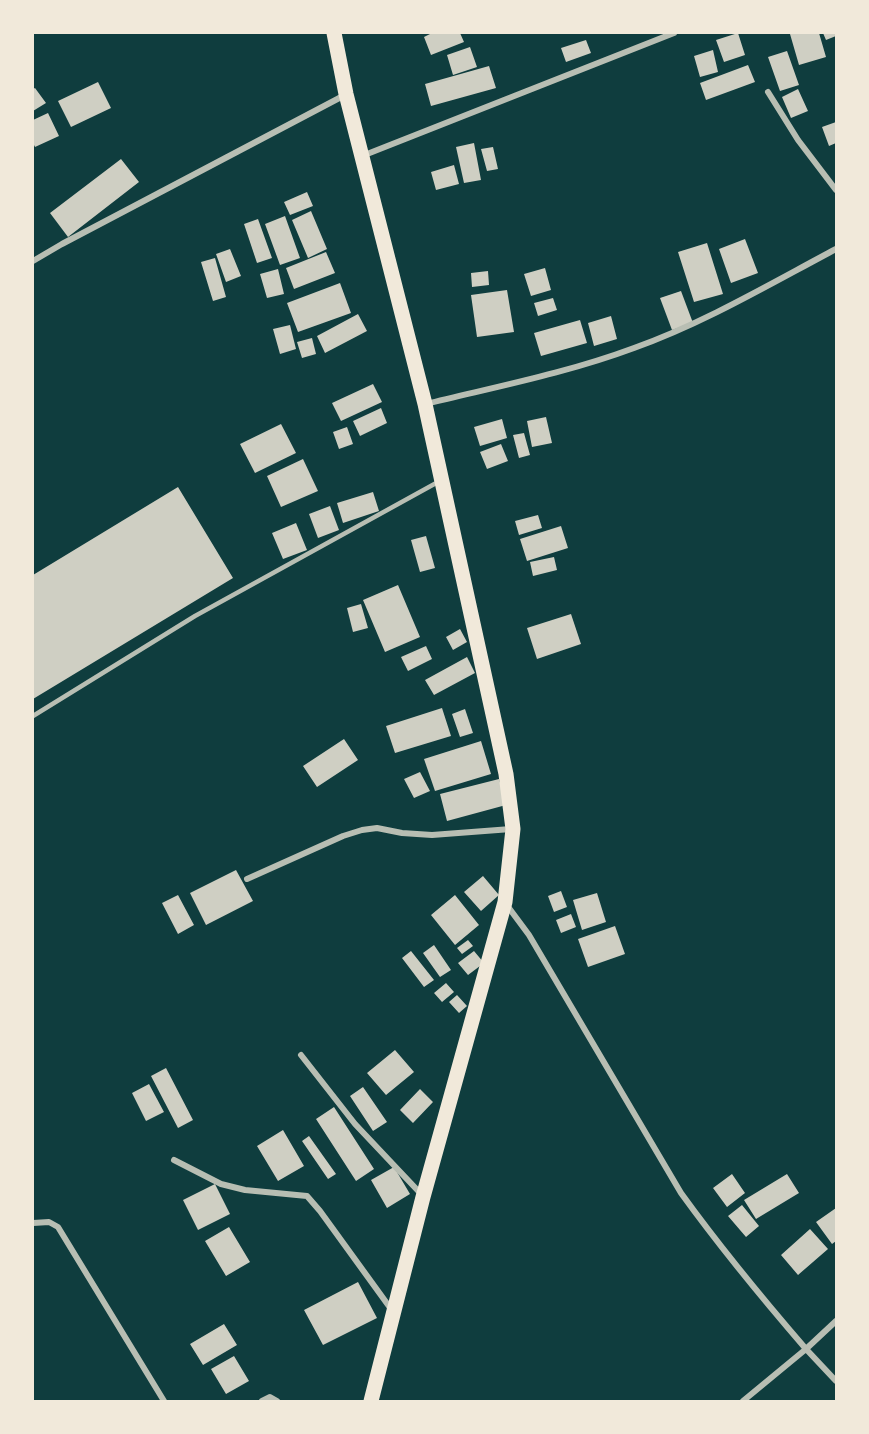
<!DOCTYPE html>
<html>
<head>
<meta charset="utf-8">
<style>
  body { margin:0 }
  #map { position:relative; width:869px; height:1434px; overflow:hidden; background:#0f3d3e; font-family:"Exo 2",sans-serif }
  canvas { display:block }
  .frame { position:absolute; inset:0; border:34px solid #f1e9da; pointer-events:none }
</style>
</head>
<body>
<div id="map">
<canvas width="869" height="1434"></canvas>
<div class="frame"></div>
</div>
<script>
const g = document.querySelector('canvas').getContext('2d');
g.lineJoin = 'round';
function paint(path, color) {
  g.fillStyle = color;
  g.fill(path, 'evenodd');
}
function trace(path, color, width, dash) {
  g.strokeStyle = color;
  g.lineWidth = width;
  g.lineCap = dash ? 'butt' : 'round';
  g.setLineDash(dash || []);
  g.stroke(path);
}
paint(new Path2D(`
  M432 33H460L464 42 431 55 424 37Z
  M738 33 745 55 724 62 716 40Z
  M795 33H819L826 57 799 65 790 34Z
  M823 33H836V36L826 40Z
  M586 40 591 53 566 62 561 48Z
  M470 47 477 67 453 75 447 55Z
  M713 50 718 72 700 77 694 56Z
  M787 51 799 85 780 91 768 57Z
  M748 65 755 82 706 100 700 83Z
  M489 66 496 88 431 106 425 84Z
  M98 82 111 108 71 127 58 101Z
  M35 88 46 103 33 111V89Z
  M798 89 808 111 791 118 782 97Z
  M48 113 59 136 35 147 33 143V120Z
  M836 122V143L829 146 822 127Z
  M474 143 481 180 464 183 456 147Z
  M493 147 498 169 487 171 481 149Z
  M121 159 139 182 68 237 50 213Z
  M454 165 459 184 436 190 431 172Z
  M307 192 313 206 290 215 284 202Z
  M311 211 327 249 308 258 292 220Z
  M285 216 300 258 280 265 265 224Z
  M258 219 272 258 257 263 244 224Z
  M745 239 758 273 731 283 719 249Z
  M707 243 723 294 694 302 678 252Z
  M230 249 241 276 226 282 216 254Z
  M326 252 335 273 294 289 286 268Z
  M215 258 226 297 213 301 201 262Z
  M545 268 551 290 531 296 524 274Z
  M278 269 284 294 267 298 260 274Z
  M488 271 489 285 472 287 471 273Z
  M340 283 351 313 298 332 287 303Z
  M507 290 514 332 477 337 471 295Z
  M681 291 693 323 672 330 660 298Z
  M553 298 557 310 538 316 534 303Z
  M358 314 367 331 325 353 317 336Z
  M611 316 617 339 594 346 588 323Z
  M580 320 587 343 541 356 534 333Z
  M290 325 296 349 280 354 273 329Z
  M312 338 316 354 302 358 297 342Z
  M373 384 382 402 341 421 332 403Z
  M381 408 387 423 360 436 353 421Z
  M546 417 552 443 532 447 527 421Z
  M502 419 507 438 480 446 474 427Z
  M281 424 296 453 255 473 240 444Z
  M347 427 353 444 339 449 333 432Z
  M524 433 530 455 519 458 513 435Z
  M501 444 508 461 487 469 480 452Z
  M303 459 318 491 281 507 267 476Z
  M178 487 233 578 33 699V575Z
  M373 492 379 511 343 523 337 503Z
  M330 506 339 530 318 538 309 514Z
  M538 515 542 528 519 535 515 521Z
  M296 523 307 550 283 559 272 533Z
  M561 526 568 548 527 561 520 539Z
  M426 536 435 568 420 572 411 540Z
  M554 557 557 570 533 576 530 562Z
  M398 585 420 637 385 652 363 600Z
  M361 604 368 628 353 632 347 608Z
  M571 614 581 644 537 659 527 628Z
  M460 629 467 642 453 650 446 637Z
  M426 646 432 659 408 671 401 657Z
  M467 657 475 673 434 695 425 680Z
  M442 708 451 736 395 753 386 726Z
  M465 709 473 733 460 737 452 714Z
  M344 739 358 760 317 787 303 766Z
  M481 741 491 774 435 791 424 759Z
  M420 772 430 791 414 798 404 779Z
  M499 779 506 805 447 821 440 794Z
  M236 870 253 901 206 925 190 893Z
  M483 876 499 895 481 911 464 892Z
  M561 891 567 907 554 912 548 896Z
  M597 893 606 922 582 930 573 900Z
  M178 895 194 925 178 934 162 903Z
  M455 895 479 925 455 945 431 915Z
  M571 914 576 927 561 933 556 920Z
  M615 926 625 954 588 967 578 939Z
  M468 940 473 946 462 954 457 948Z
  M434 945 451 970 440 977 423 953Z
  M411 951 434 980 424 987 402 958Z
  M474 951 484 963 468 975 458 963Z
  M446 983 454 992 442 1002 434 993Z
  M457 995 467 1006 459 1013 449 1002Z
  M395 1050 414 1072 386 1095 367 1073Z
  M166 1068 193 1120 178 1128 151 1076Z
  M149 1084 164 1112 146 1121 132 1093Z
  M363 1087 387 1122 373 1131 350 1096Z
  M420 1089 433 1102 413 1123 400 1110Z
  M334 1107 374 1169 356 1181 316 1119Z
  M283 1130 304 1166 278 1181 257 1146Z
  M309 1136 336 1174 328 1179 302 1141Z
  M394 1167 410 1194 387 1208 371 1180Z
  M732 1174 745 1193 727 1207 713 1188Z
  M787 1174 799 1193 756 1219 744 1200Z
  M215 1184 230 1214 198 1230 183 1200Z
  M742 1205 759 1226 746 1237 728 1216Z
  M836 1208V1241L832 1244 816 1222Z
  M229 1227 250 1262 226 1276 205 1241Z
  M810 1229 828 1249 798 1275 781 1255Z
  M358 1282 377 1318 323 1345 304 1310Z
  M224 1324 237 1345 203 1365 190 1344Z
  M234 1356 249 1381 226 1394 211 1369Z`), '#cfcfc3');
trace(new Path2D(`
  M33 716 195 616 438 482`), '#b8beb3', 4.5);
trace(new Path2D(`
  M768 92 798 140 836 190
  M362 156 674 33
  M33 261 62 244 345 95
  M426 404C495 387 567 373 634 348 704 323 770 284 836 249
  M247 879 343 836 362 830 377 828 402 833 432 835 511 829
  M506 904 529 935 681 1193C720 1247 762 1298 806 1349L836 1321
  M301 1055 355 1124 422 1195
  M174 1160 221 1184 245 1190 307 1196 320 1211 391 1309
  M33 1223 49 1222 58 1227 164 1401
  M262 1401 270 1397 277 1401
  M743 1401 806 1349 836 1381`), '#b8beb3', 6);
trace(new Path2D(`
  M334 33 346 94 425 404 506 774 513 829 505 902 423 1197 371 1401`), '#f1e9da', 15);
</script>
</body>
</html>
